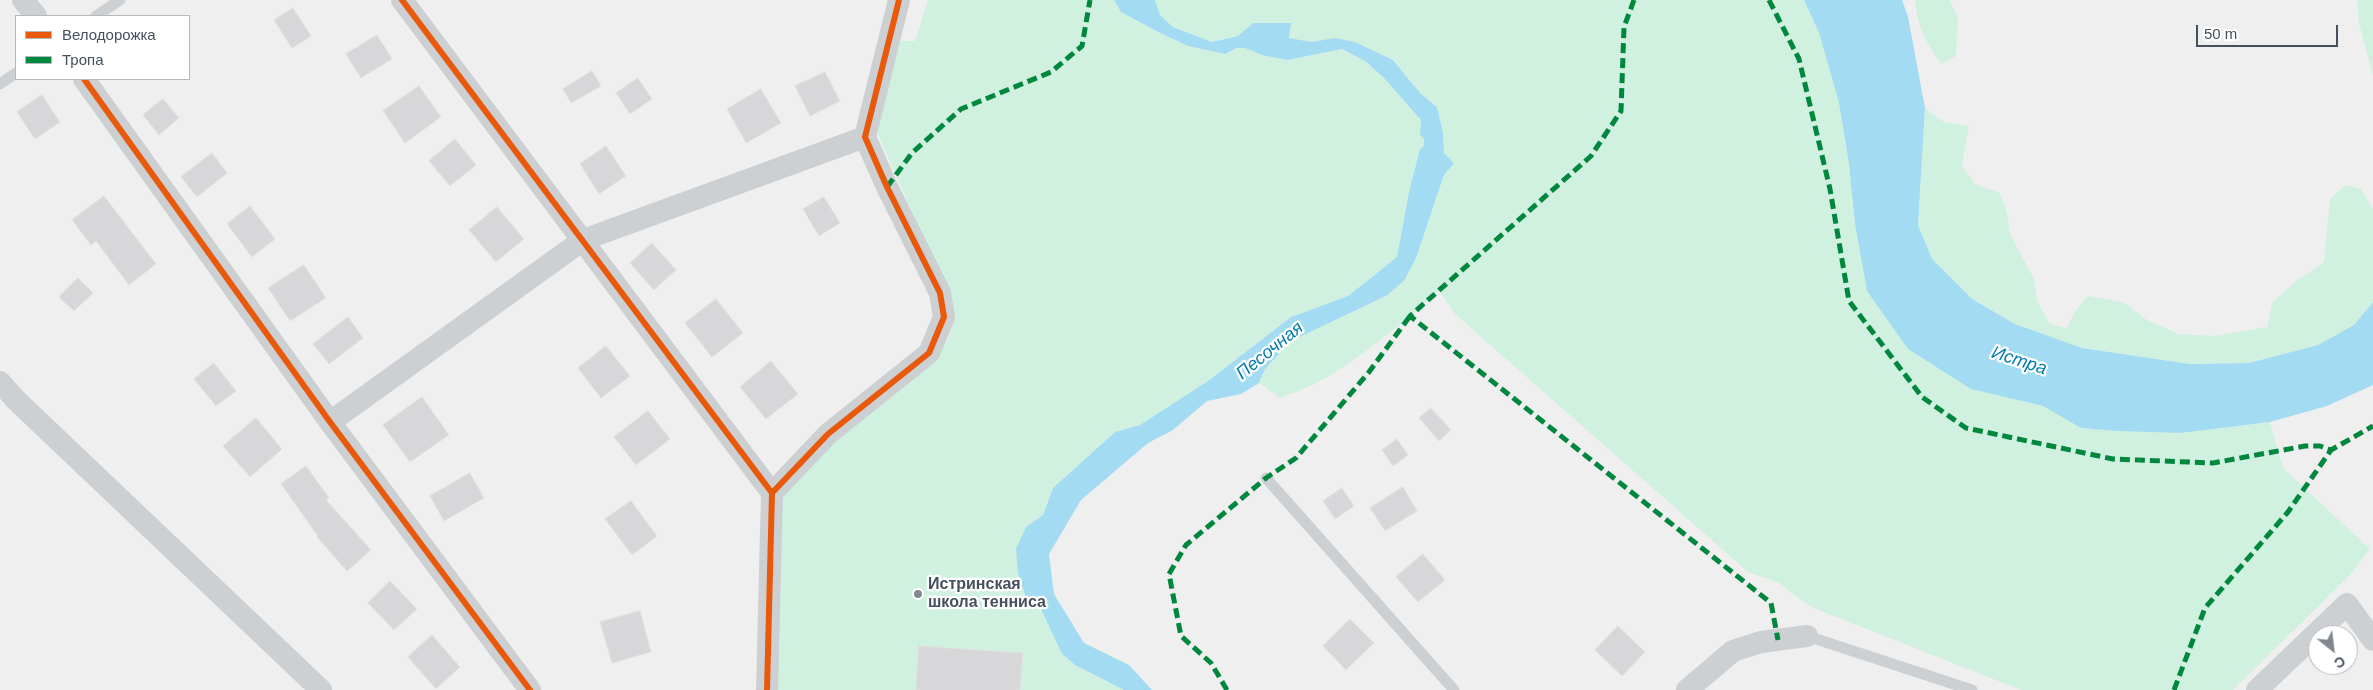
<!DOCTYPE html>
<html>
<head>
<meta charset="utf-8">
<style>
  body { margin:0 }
  #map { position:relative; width:2373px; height:690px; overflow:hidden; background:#f0efef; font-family:Helvetica,sans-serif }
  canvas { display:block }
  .legend { position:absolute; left:15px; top:15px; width:175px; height:65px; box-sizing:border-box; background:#fff; border:1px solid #b5b9be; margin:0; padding:6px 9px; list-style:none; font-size:15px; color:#45505d }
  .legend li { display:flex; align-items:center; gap:10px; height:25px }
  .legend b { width:25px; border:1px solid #b5b9be }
  .north { position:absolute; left:2308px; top:625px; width:50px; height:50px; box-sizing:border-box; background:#fff; border:1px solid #b5b9be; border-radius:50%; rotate:151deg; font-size:14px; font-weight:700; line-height:20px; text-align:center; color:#45505d }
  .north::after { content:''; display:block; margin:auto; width:18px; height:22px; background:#818890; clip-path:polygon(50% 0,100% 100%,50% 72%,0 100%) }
  .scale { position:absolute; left:2196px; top:25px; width:142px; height:22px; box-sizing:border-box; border:2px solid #45505d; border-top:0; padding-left:6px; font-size:15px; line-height:18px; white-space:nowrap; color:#45505d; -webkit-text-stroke:4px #fff; paint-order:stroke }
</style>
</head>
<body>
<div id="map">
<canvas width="2373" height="690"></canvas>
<ul class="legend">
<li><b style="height:6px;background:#e8590c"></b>Велодорожка</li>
<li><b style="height:6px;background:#00873e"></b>Тропа</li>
</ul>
<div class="north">С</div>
<div class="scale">50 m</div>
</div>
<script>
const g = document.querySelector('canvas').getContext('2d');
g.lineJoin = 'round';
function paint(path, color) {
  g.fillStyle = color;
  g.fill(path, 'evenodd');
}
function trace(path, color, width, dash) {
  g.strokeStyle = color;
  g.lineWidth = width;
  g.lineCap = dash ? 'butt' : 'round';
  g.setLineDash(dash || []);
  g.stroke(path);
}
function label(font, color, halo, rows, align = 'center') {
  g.font = font + ' Helvetica,sans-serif';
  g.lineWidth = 4.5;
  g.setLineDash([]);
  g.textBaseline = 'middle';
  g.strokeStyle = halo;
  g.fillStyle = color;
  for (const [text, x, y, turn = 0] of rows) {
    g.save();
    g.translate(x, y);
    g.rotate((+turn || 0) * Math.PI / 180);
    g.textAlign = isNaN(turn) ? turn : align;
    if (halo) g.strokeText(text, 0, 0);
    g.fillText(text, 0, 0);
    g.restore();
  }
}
paint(new Path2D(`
  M928 0H1114L1121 12 1160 33 1188 46 1225 54 1237 48H1245L1262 55 1320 53 1342 49 1365 61 1383 77 1422 121 1420 135 1424 139 1425 146 1420 150 1409 192 1397 257 1348 296 1291 317 1208 381 1140 425 1115 432 1053 488 1043 515 1026 527 1041 609 1062 654 1075 665 1124 690H773L781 491 786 477 931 360C955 334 955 328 948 294L876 130 898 41H915Z
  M1155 0H1804L1819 33 1839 103 1849 164 1855 224 1867 291 1971 389 2044 406 2081 428 2181 433 2270 422 2283 468 2370 549 2350 575 2233 690H2021L1811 607 1779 583 1748 572 1455 314 1439 291C1404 321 1353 366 1312 385 1302 390 1290 394 1280 398L1259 383 1265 369 1291 341 1386 296 1404 281 1416 258 1444 175 1453 164 1444 153 1443 133 1437 107 1420 93 1393 60 1334 38 1312 42 1288 38 1289 29 1253 23 1238 36 1212 42 1173 27 1160 15Z
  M1915 0H1950L1958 18 1956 56 1941 64C1925 40 1918 30 1915 0Z
  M2357 0H2373V76L2359 23Z
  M1925 108 1944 122 1969 126 1962 165 1976 185 2000 193 2007 213 2010 234 2034 279 2037 301 2050 324 2067 328 2074 313 2088 296 2123 302 2147 320 2179 334 2214 336 2267 327 2272 303 2295 282 2324 262 2330 199 2345 185 2361 189 2373 209V302L2354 325 2318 345 2249 363 2190 364 2082 348 2015 324 1972 299 1932 259 1918 225Z`), '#d1f1e0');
paint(new Path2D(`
  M1114 0H1155L1160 15 1173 27 1212 42 1238 36 1253 23H1291L1289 38 1312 42 1334 38 1355 42 1393 60 1420 93 1437 107 1443 133 1444 153 1454 163 1444 175 1416 258 1404 281 1386 296 1291 341 1265 369 1259 383 1241 394 1207 401 1173 430 1148 443 1081 500 1049 554 1054 594 1084 643 1129 665 1152 690H1124L1075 665 1062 654 1041 609 1027 601 1018 573 1016 549 1026 527 1043 515 1053 488 1115 432 1140 425 1208 381 1291 317 1348 296 1397 257 1409 192 1420 149 1424 146V139L1420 135 1421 120 1383 77 1365 61 1342 49 1287 60 1262 55 1245 48H1237L1225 54 1188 46 1160 33 1121 12Z
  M1804 0H1902L1908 17 1925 108 1918 225 1932 259 1972 299 2015 324 2082 348 2190 364 2249 363 2318 345 2354 325 2373 302V385L2327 406 2270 422 2181 433 2118 431 2081 428 2043 406 1971 389 1908 349 1867 291 1855 224 1849 164 1839 103 1819 33Z`), '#a3dcf2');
const building = new Path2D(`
  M293 8 311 36 292 48 274 20Z
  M377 35 392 59 361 78 346 54Z
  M592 71 601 86 571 103 563 89Z
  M825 72 840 101 810 116 795 86Z
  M638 78 652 99 630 114 616 93Z
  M419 86 441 117 405 143 383 111Z
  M761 89 781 123 746 143 727 109Z
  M42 95 60 122 35 139 17 112Z
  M163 99 179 118 159 135 143 115Z
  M455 139 476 165 450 186 429 161Z
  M606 146 626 176 599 194 580 164Z
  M212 153 227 173 197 197 181 177Z
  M104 196 156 264 129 285 96 241 91 245 72 220Z
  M824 197 840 223 819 236 803 209Z
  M250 206 275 239 252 257 227 224Z
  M497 207 524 239 496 262 469 230Z
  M652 243 676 270 654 290 630 263Z
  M304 265 326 298 290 321 268 288Z
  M78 278 93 293 74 311 59 297Z
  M716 299 743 333 712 357 685 323Z
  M348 317 363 338 329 364 313 344Z
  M606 346 630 376 601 398 578 368Z
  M771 361 798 394 766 419 740 387Z
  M214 363 236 391 216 406 194 379Z
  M422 397 449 435 410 462 383 425Z
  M1431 408 1451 430 1439 441 1419 418Z
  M648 411 670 439 636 465 614 437Z
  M256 418 282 449 250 477 223 446Z
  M1397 439 1408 455 1393 466 1382 450Z
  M306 466 329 498 326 500 371 550 347 571 317 537 318 536 281 484Z
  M470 473 484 498 444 521 430 496Z
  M1403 487 1417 511 1385 531 1370 508Z
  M1342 488 1354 506 1335 519 1323 501Z
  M631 501 657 536 632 555 605 519Z
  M1423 554 1445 580 1418 602 1396 577Z
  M390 581 417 609 394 630 368 603Z
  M640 611 651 652 612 663 600 622Z
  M1350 619 1374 643 1346 670 1323 646Z
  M1618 626 1645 652 1622 676 1595 650Z
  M432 635 460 667 436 689 408 657Z
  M919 646 1023 653 1020 690H916Z`);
paint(building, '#d7d7d9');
trace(building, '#e1e1e2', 1);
trace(new Path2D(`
  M96 16 120 0
  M0 84 16 73
  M1266 478 1454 690
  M1807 636 1972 690`), '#cdd0d3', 11);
trace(new Path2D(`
  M23 0 36 16
  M402 0 772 493
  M84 79 330 422 530 690
  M0 382 16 400 321 690
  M330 422 583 240 865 137
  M767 690 772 493 828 434 929 353 944 317 940 293 887 187 865 137 899 0
  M1687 690 1733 651 1761 642 1807 636
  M2257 690 2347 604 2373 640`), '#cdd0d3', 22);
trace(new Path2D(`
  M1634 0 1624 27 1621 111 1591 156 1410 316 1771 603 1778 640
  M1769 0 1799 59 1830 189 1849 301 1922 397 1966 428 2113 459 2213 463 2305 446H2320L2331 450 2373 426
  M887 187 912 153 961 109 1051 72 1082 46 1090 0
  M1227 690 1211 663 1181 636 1169 574 1186 545 1266 478 1296 458 1369 372 1410 316
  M2174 690 2205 608 2288 512 2331 450`), '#00873e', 5, [10, 5]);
trace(new Path2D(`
  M402 0 772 493
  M84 79 330 422 530 690
  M767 690 772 493 828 434 929 353 944 317 940 293 887 187 865 137 899 0`), '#e8590c', 6);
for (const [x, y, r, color] of [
  [918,594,5,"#818890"]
]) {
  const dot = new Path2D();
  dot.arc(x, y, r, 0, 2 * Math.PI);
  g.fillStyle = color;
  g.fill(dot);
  trace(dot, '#fff', 2);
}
label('bold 16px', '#45505d', '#fff', [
  ["Истринская",928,585],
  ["школа тенниса",928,603]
], 'left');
label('italic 18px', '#017cad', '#fff', [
  ["Песочная",1270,351,-39],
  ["Истра",2019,361,18]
]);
</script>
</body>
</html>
